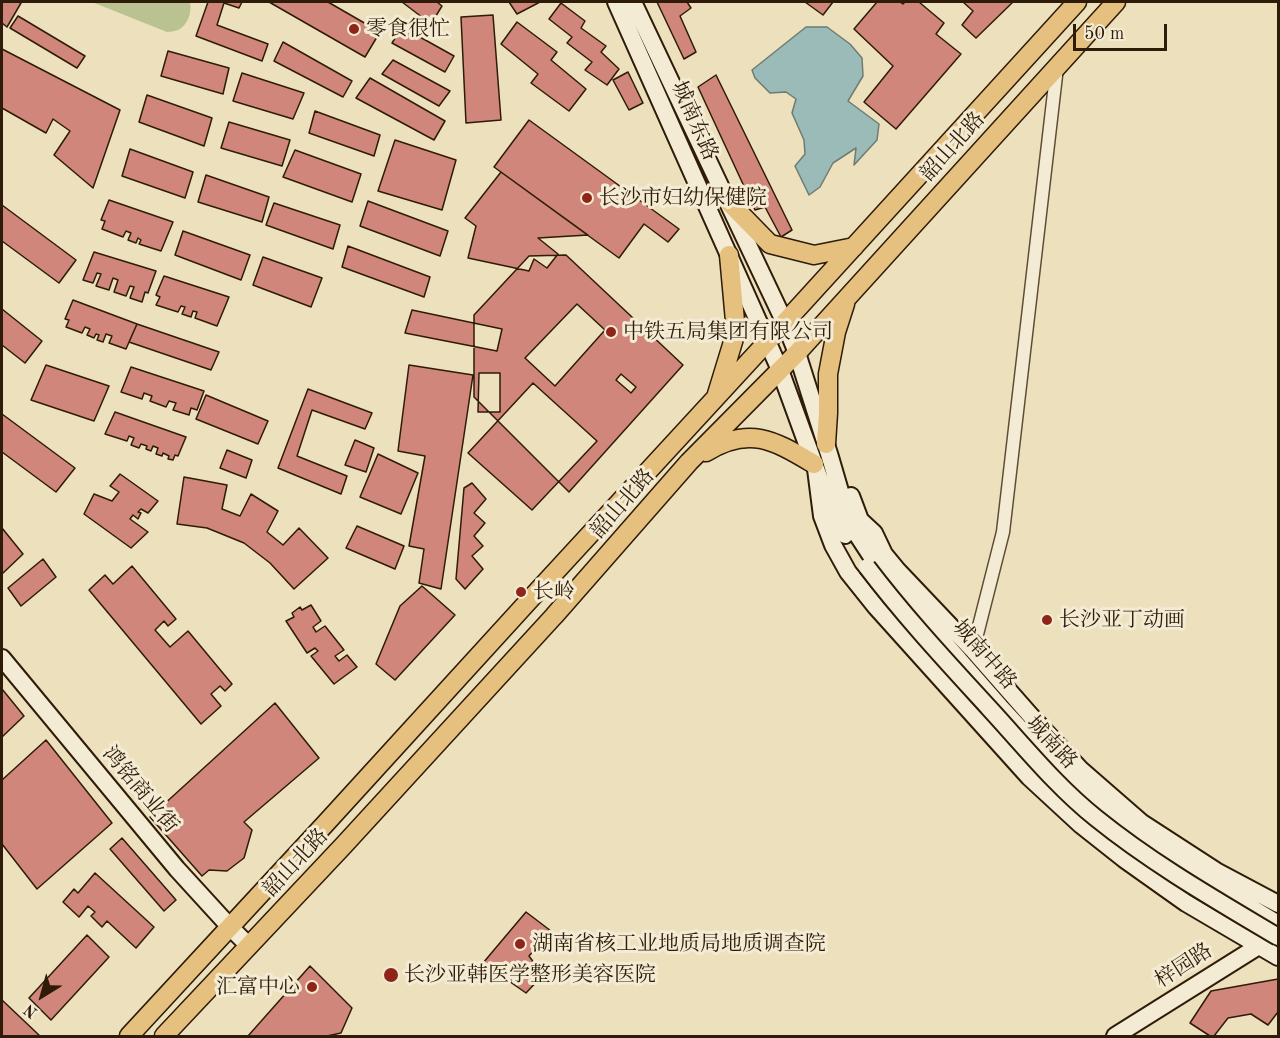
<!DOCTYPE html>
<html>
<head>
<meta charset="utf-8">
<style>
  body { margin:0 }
  #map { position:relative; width:1280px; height:1038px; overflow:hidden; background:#ece0bd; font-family:"Old Standard TT",serif }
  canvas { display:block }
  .frame { position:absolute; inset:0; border:3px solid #2e1b08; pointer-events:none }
  .north { position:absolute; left:12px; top:966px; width:60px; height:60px; -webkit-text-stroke:4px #f3ebd4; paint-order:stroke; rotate:217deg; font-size:16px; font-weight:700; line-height:24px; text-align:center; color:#2e1b08 }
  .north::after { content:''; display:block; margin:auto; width:21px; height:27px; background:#2e1b08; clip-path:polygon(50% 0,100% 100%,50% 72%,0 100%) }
  .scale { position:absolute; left:1073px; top:24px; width:94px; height:27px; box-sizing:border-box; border:3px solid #2e1b08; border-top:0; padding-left:8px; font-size:18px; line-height:21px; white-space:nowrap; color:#2e1b08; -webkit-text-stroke:4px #f3ebd4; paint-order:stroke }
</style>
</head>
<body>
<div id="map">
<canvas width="1280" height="1038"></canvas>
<div class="frame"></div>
<div class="north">N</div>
<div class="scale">50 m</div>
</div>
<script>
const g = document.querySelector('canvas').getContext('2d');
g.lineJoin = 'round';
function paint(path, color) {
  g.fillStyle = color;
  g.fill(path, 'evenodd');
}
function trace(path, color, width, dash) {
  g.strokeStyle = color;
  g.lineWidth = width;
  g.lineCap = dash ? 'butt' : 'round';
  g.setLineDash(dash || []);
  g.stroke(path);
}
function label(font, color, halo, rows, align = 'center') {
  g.font = font + ' "Old Standard TT","Noto Serif SC",serif';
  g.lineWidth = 6;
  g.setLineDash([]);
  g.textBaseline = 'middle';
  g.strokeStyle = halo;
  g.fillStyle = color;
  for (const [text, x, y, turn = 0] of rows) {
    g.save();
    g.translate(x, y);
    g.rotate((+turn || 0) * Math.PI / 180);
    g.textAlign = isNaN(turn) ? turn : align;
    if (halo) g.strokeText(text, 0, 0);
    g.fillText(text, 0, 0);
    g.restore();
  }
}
paint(new Path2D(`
  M92 2H190C192 12 188 25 178 30 174 31 170 32 167 32Z`), '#b9c290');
const water = new Path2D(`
  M806 27H827L850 44 862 58 863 76 848 101 879 124 877 140 854 165 856 148 833 163 820 187 809 195 795 166 805 154 804 140 792 113 796 99 786 92 770 93 755 78 752 70Z`);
paint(water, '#9abbb8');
trace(water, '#6f7b72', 1.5);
const building = new Path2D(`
  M2 2H19L21 3 7 27 2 23Z
  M208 2H242L239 8 224 3 217 25 268 44 262 61 196 36Z
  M269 2H328L380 32 365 57Z
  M402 2H437L442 6 431 24Z
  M509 2H540L517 14Z
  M657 2H687L691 8 680 16 696 52 684 59Z
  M805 2H833L823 15Z
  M877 2H900L903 4 905 2H919L944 23 936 34 961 54 896 129 864 102 893 66 854 29Z
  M963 2H1013L976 38 962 25 973 11Z
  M561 3 585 21 581 28 606 46 601 52 619 69 607 85 585 70 592 62 567 43 572 37 549 19Z
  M493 15 501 120 466 123 461 17Z
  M18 16 85 56 77 68 10 28Z
  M517 22 557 52 551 60 586 89 569 111 531 83 538 74 501 44Z
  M402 27 454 56 445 72 392 43Z
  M283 42 352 81 343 97 274 61Z
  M2 49 120 110 93 188 54 155 70 131 53 119 46 133 2 108Z
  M168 51 229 68 223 94 161 76Z
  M393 60 450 91 439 106 382 74Z
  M628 72 643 103 629 110 613 80Z
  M242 73 304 93 293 119 233 101Z
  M716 75 792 230 781 237 765 207 755 210 698 87Z
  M370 78 445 121 434 140 356 98Z
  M147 95 212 118 204 146 139 122Z
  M315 111 380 135 374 156 309 133Z
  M529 120 679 229 668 242 644 224 619 258 494 167Z
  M229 122 290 140 282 166 221 148Z
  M395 140 456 160 442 210 378 191Z
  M130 149 193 172 185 198 122 176Z
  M295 150 361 174 352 202 283 177Z
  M501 172 588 235 538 238 558 254 547 268 534 259 529 271 468 258 476 226 465 218Z
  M206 175 269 197 262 222 198 202Z
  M109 200 173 222 161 251 139 244 141 240 138 238 136 243 128 240 131 233 126 231 123 237 102 229 105 221 101 220Z
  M368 201 448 231 440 256 360 226Z
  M274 203 340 225 333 249 266 225Z
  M2 205 76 260 59 283 2 241Z
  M183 231 250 255 241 280 175 255Z
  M348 246 430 277 424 297 342 267Z
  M94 252 156 271 148 293 145 292 142 302 130 298 134 287 130 286 126 296 114 292 118 280 113 278 109 290 96 286 101 274 97 273 93 283 83 280Z
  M566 255 683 365 569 492 474 397V315L529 256Z
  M263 257 322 278 311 307 253 285Z
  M164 276 229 297 217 326 195 318 197 312 193 311 191 317 182 314 185 307 181 306 178 312 156 305 160 297 156 295Z
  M73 300 137 324 126 349 109 343 112 336 106 334 103 342 97 340 99 335 96 334 94 338 87 335 90 329 85 327 82 333 66 327 69 320 65 319Z
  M577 304 605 330 555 386 525 358Z
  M2 309 42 341 25 363 2 345Z
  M412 310 502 329 497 351 405 333Z
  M137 324 219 352 211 370 129 342Z
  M46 365 109 386 94 421 31 400Z
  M409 365 473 375 441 589 419 583 424 549 409 546 425 456 398 451Z
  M131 367 204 391 197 410 191 408 189 415 173 410 176 403 169 401 166 407 150 401 152 396 144 393 142 399 121 392Z
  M479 373H500V412H478Z
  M621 374 636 387 631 393 616 380Z
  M533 383 597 441 532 510 468 453Z
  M308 389 372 413 365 429 312 410 297 456 347 476 341 494 278 468Z
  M206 395 268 421 258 444 196 419Z
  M115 412 186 437 178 456 175 455 173 460 168 459 169 456 163 453 162 456 156 454 158 448 153 446 151 451 146 449 147 446 141 444 139 448 131 445 134 438 129 436 127 441 105 434Z
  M2 414 75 468 56 492 2 452Z
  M355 440 374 448 366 472 345 465Z
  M227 450 252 460 246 478 220 468Z
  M378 454 418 473 401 514 360 497Z
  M120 474 158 501 148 513 141 509 138 512 141 513 138 519 133 515 130 519 148 532 131 548 84 514 94 494 112 501 119 492 110 486Z
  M184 477 227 485 222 509 240 516 251 494 278 511 267 532 283 545 299 528 328 558 294 589 270 563 244 543 207 528 177 524Z
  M472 483 486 499 474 513 485 523 474 536 483 546 472 556 483 569 465 589 456 579 464 488Z
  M357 526 404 546 395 569 346 548Z
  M2 528 23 554 2 574Z
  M43 559 56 577 21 606 8 588Z
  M132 566 176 619 168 626 164 621 155 630 170 647 188 631 232 684 225 691 220 686 211 694 221 706 201 724 89 590 105 575 113 584Z
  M422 586 455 615 395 680 376 664 400 606Z
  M311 605 321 621 313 627 316 632 325 626 344 650 335 656 339 661 347 655 357 667 334 684 311 656 318 651 315 648 307 653 286 621 294 617 292 613 300 607 302 610Z
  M2 689 24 716 2 737Z
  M275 703 319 758 244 822 252 830 244 858 227 871 209 870 202 876 150 817Z
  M46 740 112 823 37 889 2 844V780Z
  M122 838 176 900 164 911 110 849Z
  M95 873 154 927 136 948 107 921 102 927 91 916 95 912 88 906 79 917 63 902 74 889 78 893Z
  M526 912 551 931 529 956 543 975 526 993 483 963Z
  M87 935 109 957 51 1020 29 998Z
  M310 966 352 1008 341 1033 327 1036H248Z
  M1278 979V1012L1268 1025 1251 1014 1228 1018 1214 1036H1210L1190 1023 1211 991Z
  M2 1000 40 1036H2Z`);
paint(building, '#d0867a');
trace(building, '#2e1b08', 1.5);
const street = new Path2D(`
  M973 650 1003 532 1057 67`);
const secondary = new Path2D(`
  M616 2 780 370 827 499 845 535
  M633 2 785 323 797 353 830 457 849 522 879 568 1002 709 1049 760 1072 783 1143 842 1278 924
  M816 469 822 516 833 545 848 572 876 607 1029 777 1081 825 1124 859 1186 903 1278 957
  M851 496 860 520 874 533 884 554 898 571 973 650 1031 716 1080 769 1142 823 1216 871 1278 904
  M2 658 177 869 230 927 249 946
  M1115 1036 1265 942`);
const primary = new Path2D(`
  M726 199 770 244 814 255 854 247
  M717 394 736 332 729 255
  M826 444 828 413V374L836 332 845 304
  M706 452C750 425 775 441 814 464
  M129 1036 326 823 534 595 767 342 1077 2
  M164 1036 343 846 554 616 689 462 797 353 1116 2`);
trace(street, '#5e4c35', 15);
trace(secondary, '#2e1b08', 20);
trace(primary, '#2e1b08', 21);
trace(street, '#f3ebd4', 12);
trace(secondary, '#f3ebd4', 16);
trace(primary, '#e6c07e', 18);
const secondaryBridge = new Path2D(`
  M867 567C905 617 947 662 989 708 1024 746 1056 786 1096 818 1153 864 1216 900 1278 937`);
trace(secondaryBridge, '#2e1b08', 20, []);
trace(secondaryBridge, '#f3ebd4', 16);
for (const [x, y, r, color] of [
  [354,29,6,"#8f2418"],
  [587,198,6,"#8f2418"],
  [611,332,6,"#8f2418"],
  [521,592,6,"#8f2418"],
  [1047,620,6,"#8f2418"],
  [520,944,6,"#8f2418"],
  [391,975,8,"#8f2418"],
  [312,987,6,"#8f2418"]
]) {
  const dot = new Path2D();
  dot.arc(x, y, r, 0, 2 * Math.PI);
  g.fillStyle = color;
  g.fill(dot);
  trace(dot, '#f3ebd4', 2);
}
label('21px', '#2e1b08', '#f3ebd4', [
  ["零食很忙",366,29],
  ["长沙市妇幼保健院",599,198],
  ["中铁五局集团有限公司",623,332],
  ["长岭",533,592],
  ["长沙亚丁动画",1059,620],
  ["湖南省核工业地质局地质调查院",532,944],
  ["长沙亚韩医学整形美容医院",404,975],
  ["汇富中心",300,987,"right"]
], 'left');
label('21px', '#2e1b08', '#f3ebd4', [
  ["城南东路",694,121,66],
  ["韶山北路",953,147,-48],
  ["韶山北路",623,504,-49],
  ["城南中路",984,655,49],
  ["城南路",1051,743,47],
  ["鸿铭商业街",140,790,50],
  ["韶山北路",296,863,-47],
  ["梓园路",1184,966,-33]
]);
</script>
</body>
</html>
